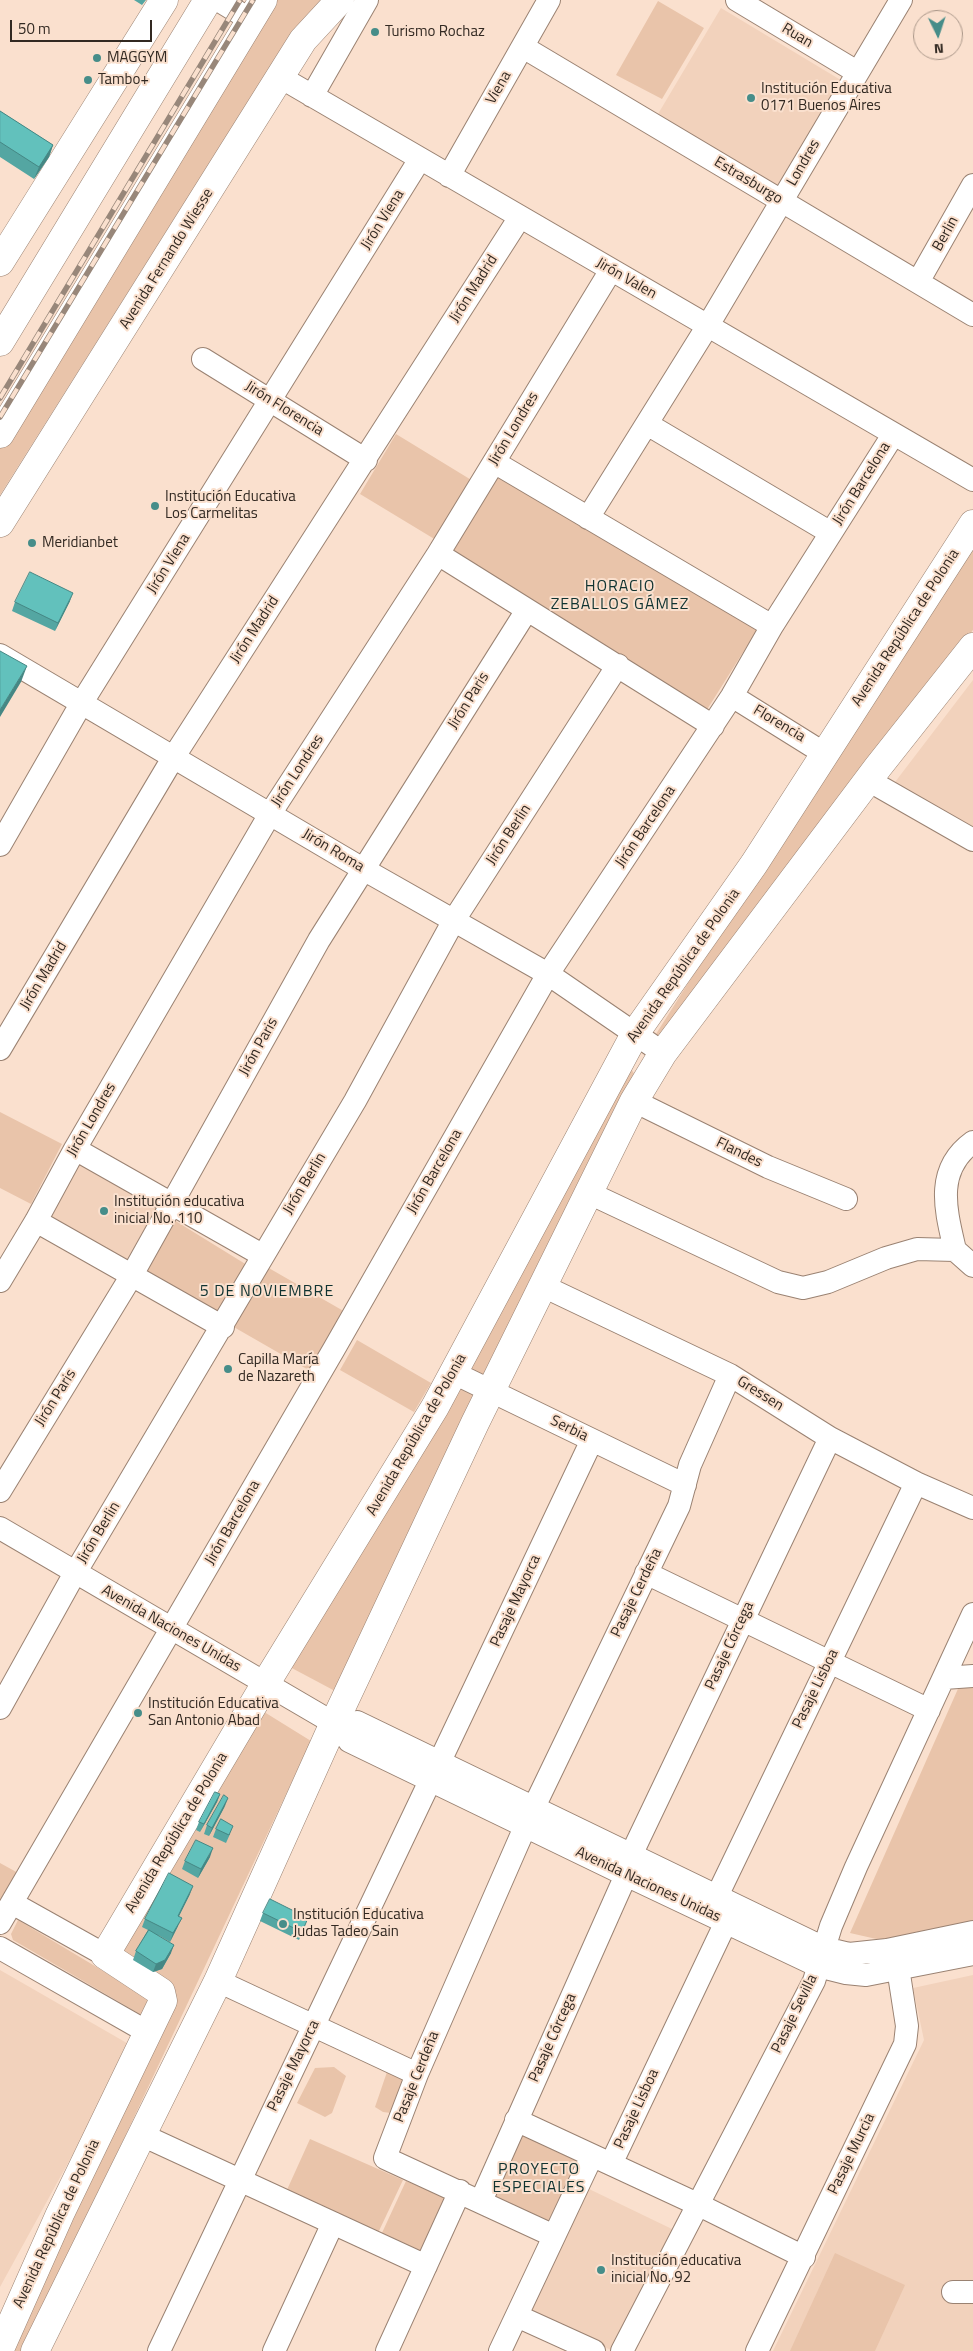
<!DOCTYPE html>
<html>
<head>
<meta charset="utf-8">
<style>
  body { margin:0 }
  #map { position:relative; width:973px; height:2351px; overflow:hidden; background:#fae0ce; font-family:"Titillium Web",sans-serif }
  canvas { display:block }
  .north { position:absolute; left:913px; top:10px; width:50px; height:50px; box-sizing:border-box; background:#fae0ce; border:1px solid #aa9789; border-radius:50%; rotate:176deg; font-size:14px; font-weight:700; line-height:20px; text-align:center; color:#322922 }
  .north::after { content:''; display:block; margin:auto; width:18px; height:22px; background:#468d89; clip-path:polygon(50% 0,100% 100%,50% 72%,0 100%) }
  .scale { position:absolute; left:10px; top:20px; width:142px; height:22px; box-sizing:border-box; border:2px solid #322922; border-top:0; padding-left:6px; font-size:15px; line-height:18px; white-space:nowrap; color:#322922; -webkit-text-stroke:4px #fae0ce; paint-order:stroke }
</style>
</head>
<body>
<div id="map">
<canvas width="973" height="2351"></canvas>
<div class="north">N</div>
<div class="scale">50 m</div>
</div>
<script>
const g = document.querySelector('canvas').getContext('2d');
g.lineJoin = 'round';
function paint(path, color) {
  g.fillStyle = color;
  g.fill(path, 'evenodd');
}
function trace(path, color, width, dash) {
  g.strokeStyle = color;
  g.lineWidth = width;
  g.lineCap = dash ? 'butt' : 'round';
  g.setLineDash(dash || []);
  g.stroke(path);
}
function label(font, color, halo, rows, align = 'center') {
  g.font = font + ' "Titillium Web",sans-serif';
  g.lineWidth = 4;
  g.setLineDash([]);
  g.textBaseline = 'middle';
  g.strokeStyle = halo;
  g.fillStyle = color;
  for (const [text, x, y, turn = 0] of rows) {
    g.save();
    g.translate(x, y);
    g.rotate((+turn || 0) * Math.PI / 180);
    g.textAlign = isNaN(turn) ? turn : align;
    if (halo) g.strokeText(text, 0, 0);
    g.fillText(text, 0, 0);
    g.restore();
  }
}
paint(new Path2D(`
  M721 8 844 82 781 188 658 114Z
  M973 680V836L892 786Z
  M77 1153 167 1203 130 1269 42 1219Z
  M0 1970 132 2046 0 2287Z
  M973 1975V2351H773L924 2040 913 1988Z
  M587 2188 674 2230 613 2351 529 2311Z`), '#f2d2bc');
paint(new Path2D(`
  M267 0H325L292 32 0 495V440Z
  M658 1 704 28 662 99 616 75Z
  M396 434 473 481 436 540 360 494Z
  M500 473 757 630 703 716 443 555Z
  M973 532V630L655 1042 656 1034Z
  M630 1067 636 1077 335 1691 288 1666Z
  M0 1112 62 1144 31 1204 0 1188Z
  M174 1220 247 1265 216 1314 143 1269Z
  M267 1267 347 1313 312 1372 232 1326Z
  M357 1340 431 1383 414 1412 340 1370Z
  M973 1681V1926L894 1943 850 1933 961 1682Z
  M261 1710 311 1741 24 2351H6L170 1993 118 1948Z
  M0 1863 20 1874 0 1909Z
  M18 1920 150 1999 145 2017 13 1940 11 1934Z
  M334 2067 346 2076 332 2113 325 2117 297 2103 315 2068Z
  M388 2069 408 2083 391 2113 383 2112 375 2107Z
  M519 2124 589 2157 552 2232 484 2200Z
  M310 2139 403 2180 378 2233 286 2192Z
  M406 2181 451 2200 426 2254 381 2235Z
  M835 2253 905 2285 875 2351H790Z`), '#e9c4aa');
const minor = new Path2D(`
  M218 0 251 20
  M737 0 857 72
  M523 47 973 315
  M280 77 973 480
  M312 96 367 0
  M449 176 549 0
  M918 282 973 185
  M203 359 366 460
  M647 424 831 533
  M494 462 772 626
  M588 518 707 327 901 0
  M438 554 713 726
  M0 655 363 869 548 974 663 1053
  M732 696 825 754
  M868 780 973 840
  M0 845 81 704 420 159
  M0 1049 173 758 520 217
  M634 1101 768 1167 846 1199
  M75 1149 262 1255
  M589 1193 778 1282 803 1288 828 1282 886 1258 917 1249 955 1250 973 1266
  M36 1221 223 1327
  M955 1250C946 1211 934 1170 973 1142
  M0 1281 36 1221 75 1149 270 814 438 554 611 270
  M543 1286 730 1375 830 1438 916 1483 973 1508
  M454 1373 685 1485
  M0 1491 132 1275 319 940 527 610
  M0 1528 342 1728 349 1741 626 1875 818 1966 846 1973 866 1975 973 1954
  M646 1573 929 1710
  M944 1678 973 1676
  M0 1708 71 1580 355 1101 454 920 618 665
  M342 1728 357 1722 824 1948 849 1954 887 1950 973 1932
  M440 1761 592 1440
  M534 1807 679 1506 690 1465 730 1375
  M525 1827 417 2074 385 2158 554 2236
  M632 1853 830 1438
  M717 1896 916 1483
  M12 1903 105 1955
  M0 1923 334 1349 548 974 732 696 772 626 893 435
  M0 1948 149 2033
  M218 1981 417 2074
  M516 2120 697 2204 804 2257
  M142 2135 426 2266
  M611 2164 726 1922
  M481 2201 626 1875
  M953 2292H973
  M517 2316 594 2351
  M159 2351 430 1781
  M274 2351 333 2223
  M387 2351 460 2191
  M500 2351 592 2156
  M622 2351 814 1981 831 1926 856 1867 973 1614
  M757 2351 905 2044 907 2026 896 1955`);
const major = new Path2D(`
  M0 262 164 0
  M0 342 208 0
  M0 434 263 0
  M0 523 303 40 340 0
  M0 2349 60 2214 163 2001 161 1992 105 1955 269 1678 435 1407 636 1032 754 864 973 524
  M35 2351 218 1981 334 1723 475 1423 634 1101 663 1053 878 767 973 647`);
trace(minor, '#9a8272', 24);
trace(major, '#9a8272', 29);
trace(minor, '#fff', 22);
trace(major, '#fff', 28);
const rail = new Path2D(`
  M0 398 240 0
  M0 417 253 0`);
trace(rail, '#98877a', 5.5);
trace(rail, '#fae0ce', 4, [11]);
paint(new Path2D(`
  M134 0H146L142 5Z
  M0 111 53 145 49 157 34 179 0 157Z
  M70 601 55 631 12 611 15 602Z
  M220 1794 217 1802 200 1832 196 1830 199 1822Z
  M225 1806 209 1836 204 1834 207 1825Z
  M216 1829 230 1834 226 1843 213 1837Z
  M210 1857 198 1878 182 1869 185 1861Z
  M190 1894 179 1916 178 1926 170 1942 158 1935 171 1953 162 1969 153 1972 133 1960 136 1951 148 1930 142 1927 145 1919Z
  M263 1913 305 1926 299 1940 260 1921Z`), '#54a6a2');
paint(new Path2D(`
  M53 145 49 157 34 179 39 167Z
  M73 593 70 601 55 631 58 623Z
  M27 666 21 682 0 717V710Z
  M220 1794 217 1802 200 1832 204 1824Z
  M228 1798 225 1806 209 1836 212 1828Z
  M213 1848 210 1857 198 1878 201 1869Z
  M193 1886 190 1894 175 1924 178 1916Z
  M182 1918 170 1942 173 1933Z
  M174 1945 171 1953 162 1969 153 1972 156 1964Z`), '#458784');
const building = new Path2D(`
  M0 111 53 145 39 167 0 142Z
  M30 572 73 593 58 623 15 602Z
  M0 651 27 666 0 710Z
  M215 1792 220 1794 204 1824 199 1822Z
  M224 1795 228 1798 212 1828 207 1825Z
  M221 1819 233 1826 229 1835 216 1829Z
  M196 1840 213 1848 201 1869 185 1861Z
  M169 1873 193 1886 178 1916 182 1918 173 1933 145 1919Z
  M270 1899 308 1918 302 1932 263 1913Z
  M149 1930 174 1945 165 1960 156 1964 136 1951Z`);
paint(building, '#62c1bc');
trace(building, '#458784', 1);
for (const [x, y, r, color] of [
  [375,32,5,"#468d89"],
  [97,58,5,"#468d89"],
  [88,80,5,"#468d89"],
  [751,98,5,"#468d89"],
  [155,506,5,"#468d89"],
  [32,543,5,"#468d89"],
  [104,1211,5,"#468d89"],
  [228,1369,5,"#468d89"],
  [138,1713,5,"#468d89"],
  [283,1924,5,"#468d89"],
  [601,2270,5,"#468d89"]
]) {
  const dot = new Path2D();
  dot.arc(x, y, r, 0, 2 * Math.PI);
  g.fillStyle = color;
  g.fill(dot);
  trace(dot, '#fae0ce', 2);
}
label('15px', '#322922', '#fae0ce', [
  ["Turismo Rochaz",385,32],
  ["MAGGYM",107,58],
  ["Tambo+",98,80],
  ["Institución Educativa",761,89],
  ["0171 Buenos Aires",761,106],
  ["Institución Educativa",165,497],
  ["Los Carmelitas",165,514],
  ["Meridianbet",42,543],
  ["Institución educativa",114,1202],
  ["inicial No. 110",114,1219],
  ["Capilla María",238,1360],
  ["de Nazareth",238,1377],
  ["Institución Educativa",148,1704],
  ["San Antonio Abad",148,1721],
  ["Institución Educativa",293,1915],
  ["Judas Tadeo Sain",293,1932],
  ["Institución educativa",611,2261],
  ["inicial No. 92",611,2278]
], 'left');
label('15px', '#322922', '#fae0ce', [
  ["Ruan",797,36,31],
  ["Viena",499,88,-60],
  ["Londres",804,163,-60],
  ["Estrasburgo",748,181,31],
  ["Jirón Viena",383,220,-58],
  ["Berlin",946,234,-61],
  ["Avenida Fernando Wiesse",167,259,-58],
  ["Jirón Valen",626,279,30],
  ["Jirón Madrid",474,289,-58],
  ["Jirón Florencia",284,409,32],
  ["Jirón Londres",514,429,-59],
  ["Jirón Barcelona",862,484,-58],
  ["Jirón Viena",169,564,-58],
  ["Avenida República de Polonia",906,628,-57],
  ["Jirón Madrid",255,630,-57],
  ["Jirón Paris",469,701,-58],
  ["Florencia",779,724,31],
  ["Jirón Londres",298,771,-57],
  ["Jirón Barcelona",646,827,-56],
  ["Jirón Berlin",509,835,-57],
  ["Jirón Roma",333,851,31],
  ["Avenida República de Polonia",684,966,-55],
  ["Jirón Madrid",44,976,-59],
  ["Jirón Paris",259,1047,-61],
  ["Jirón Londres",92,1120,-60],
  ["Flandes",739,1153,26],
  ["Jirón Barcelona",435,1172,-60],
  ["Jirón Berlin",305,1184,-59],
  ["Gressen",760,1394,32],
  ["Jirón Paris",56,1398,-58],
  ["Serbia",569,1429,26],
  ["Avenida República de Polonia",417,1435,-60],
  ["Jirón Barcelona",233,1523,-60],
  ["Jirón Berlin",99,1533,-59],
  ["Pasaje Cerdeña",637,1593,-64],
  ["Pasaje Mayorca",516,1601,-65],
  ["Avenida Naciones Unidas",171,1629,30],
  ["Pasaje Córcega",730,1646,-65],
  ["Pasaje Lisboa",816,1689,-64],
  ["Avenida República de Polonia",177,1833,-59],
  ["Avenida Naciones Unidas",648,1885,25],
  ["Pasaje Sevilla",795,2014,-64],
  ["Pasaje Córcega",553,2038,-66],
  ["Pasaje Mayorca",294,2066,-64],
  ["Pasaje Cerdeña",417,2077,-68],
  ["Pasaje Lisboa",637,2109,-65],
  ["Pasaje Murcia",852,2154,-64],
  ["Avenida República de Polonia",57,2224,-65]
]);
g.letterSpacing = '1px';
label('16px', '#103331', '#fae0ce', [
  ["HORACIO",620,587],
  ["ZEBALLOS GÁMEZ",620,605],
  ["5 DE NOVIEMBRE",267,1292],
  ["PROYECTO",539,2170],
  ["ESPECIALES",539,2188]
]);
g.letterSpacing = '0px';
</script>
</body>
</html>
